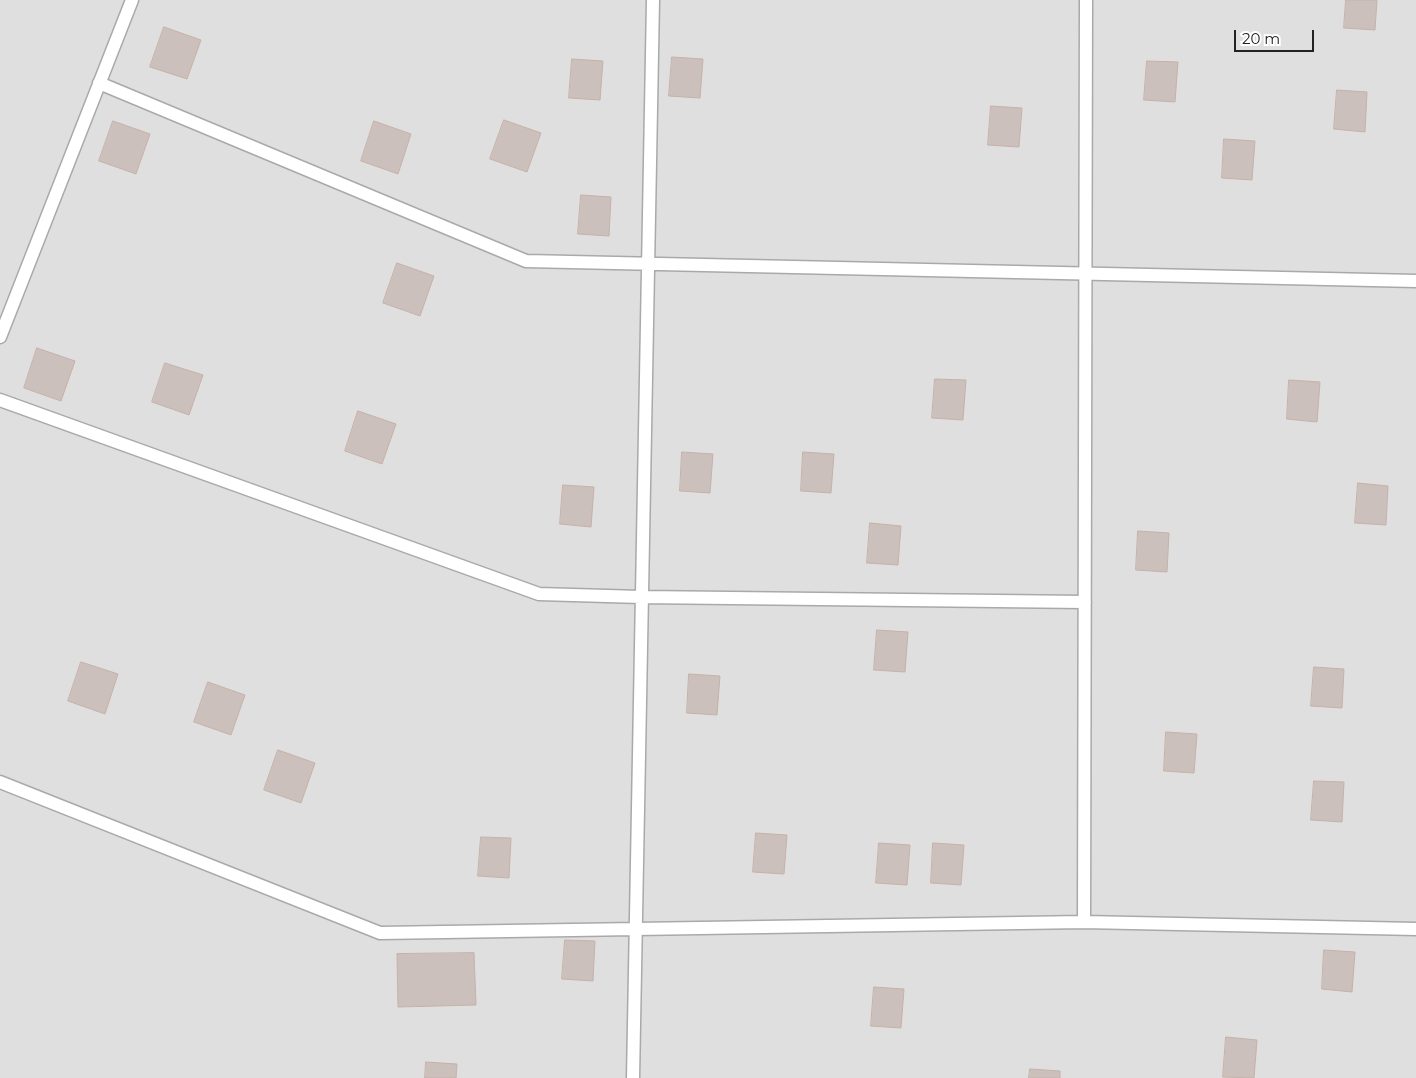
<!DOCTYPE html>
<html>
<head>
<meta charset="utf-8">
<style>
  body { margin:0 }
  #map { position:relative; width:1416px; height:1078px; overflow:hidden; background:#f3eee8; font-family:Montserrat,sans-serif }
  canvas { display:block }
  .scale { position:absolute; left:1234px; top:30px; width:80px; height:22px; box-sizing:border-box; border:2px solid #222; border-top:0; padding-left:6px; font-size:15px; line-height:18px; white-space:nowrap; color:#222; -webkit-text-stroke:4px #fff; paint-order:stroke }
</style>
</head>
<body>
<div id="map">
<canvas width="1416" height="1078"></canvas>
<div class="scale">20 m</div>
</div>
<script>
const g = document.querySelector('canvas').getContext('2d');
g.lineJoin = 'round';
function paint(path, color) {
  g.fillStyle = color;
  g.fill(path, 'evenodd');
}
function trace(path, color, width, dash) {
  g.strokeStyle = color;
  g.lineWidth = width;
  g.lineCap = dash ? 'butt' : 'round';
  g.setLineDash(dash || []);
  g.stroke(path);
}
paint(new Path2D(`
  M0 0H1416V1078H0Z`), '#e0dfdf');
const building = new Path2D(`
  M1346 0H1377L1375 30 1344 28Z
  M164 27 201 40 187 79 150 67Z
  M672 57 703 59 700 98 669 96Z
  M572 59 603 61 600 100 569 98Z
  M1147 61 1178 62 1175 102 1144 100Z
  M1337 90 1367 92 1365 132 1334 129Z
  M991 106 1022 108 1019 147 988 145Z
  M504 120 541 133 527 172 490 159Z
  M113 121 150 134 136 174 99 161Z
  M374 121 411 134 398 174 361 161Z
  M1224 139 1255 141 1252 180 1222 178Z
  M581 195 611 197 609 236 578 234Z
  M397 263 434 276 420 316 383 303Z
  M37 348 75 361 61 401 24 388Z
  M165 363 203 375 189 415 152 402Z
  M935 379 966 380 963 420 932 418Z
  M1289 380 1320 382 1317 422 1287 419Z
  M358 411 396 424 382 464 345 451Z
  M682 452 713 454 710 493 680 491Z
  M803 452 834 454 831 493 801 491Z
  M1358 483 1388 486 1386 525 1355 523Z
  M563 485 594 487 591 527 560 524Z
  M870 523 901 526 898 565 867 563Z
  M1138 531 1169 533 1167 572 1136 570Z
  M877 630 908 632 905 672 874 670Z
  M81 662 118 674 105 714 68 701Z
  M1314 667 1344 669 1342 708 1311 706Z
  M689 674 720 676 717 715 687 713Z
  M208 682 245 695 231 735 194 722Z
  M1166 732 1197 734 1194 773 1164 771Z
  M278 750 315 763 301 803 264 790Z
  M1314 781 1344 782 1342 822 1311 820Z
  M756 833 787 835 784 874 753 872Z
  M481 837 511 838 509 878 478 876Z
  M879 843 910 845 907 885 876 883Z
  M933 843 964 845 961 885 931 883Z
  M565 940 595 941 593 981 562 979Z
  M1324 950 1355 952 1352 992 1322 989Z
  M474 953 476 1005 398 1007 397 954Z
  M874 987 904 989 901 1028 871 1026Z
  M1226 1037 1257 1040 1254 1078 1223 1077Z
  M426 1062 457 1064 456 1078H425Z
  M1030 1069 1060 1071V1078H1029Z`);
paint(building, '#cbc0bb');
trace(building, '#c6b2a9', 1);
const service = new Path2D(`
  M99 83 526 261 1416 281
  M0 337 132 0
  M0 400 539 594 641 597 1085 602
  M0 782 380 933 1084 922 1416 929
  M1084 922 1086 0
  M633 1078 653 0`);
trace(service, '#a9a9a9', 15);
trace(service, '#fff', 12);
</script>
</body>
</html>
